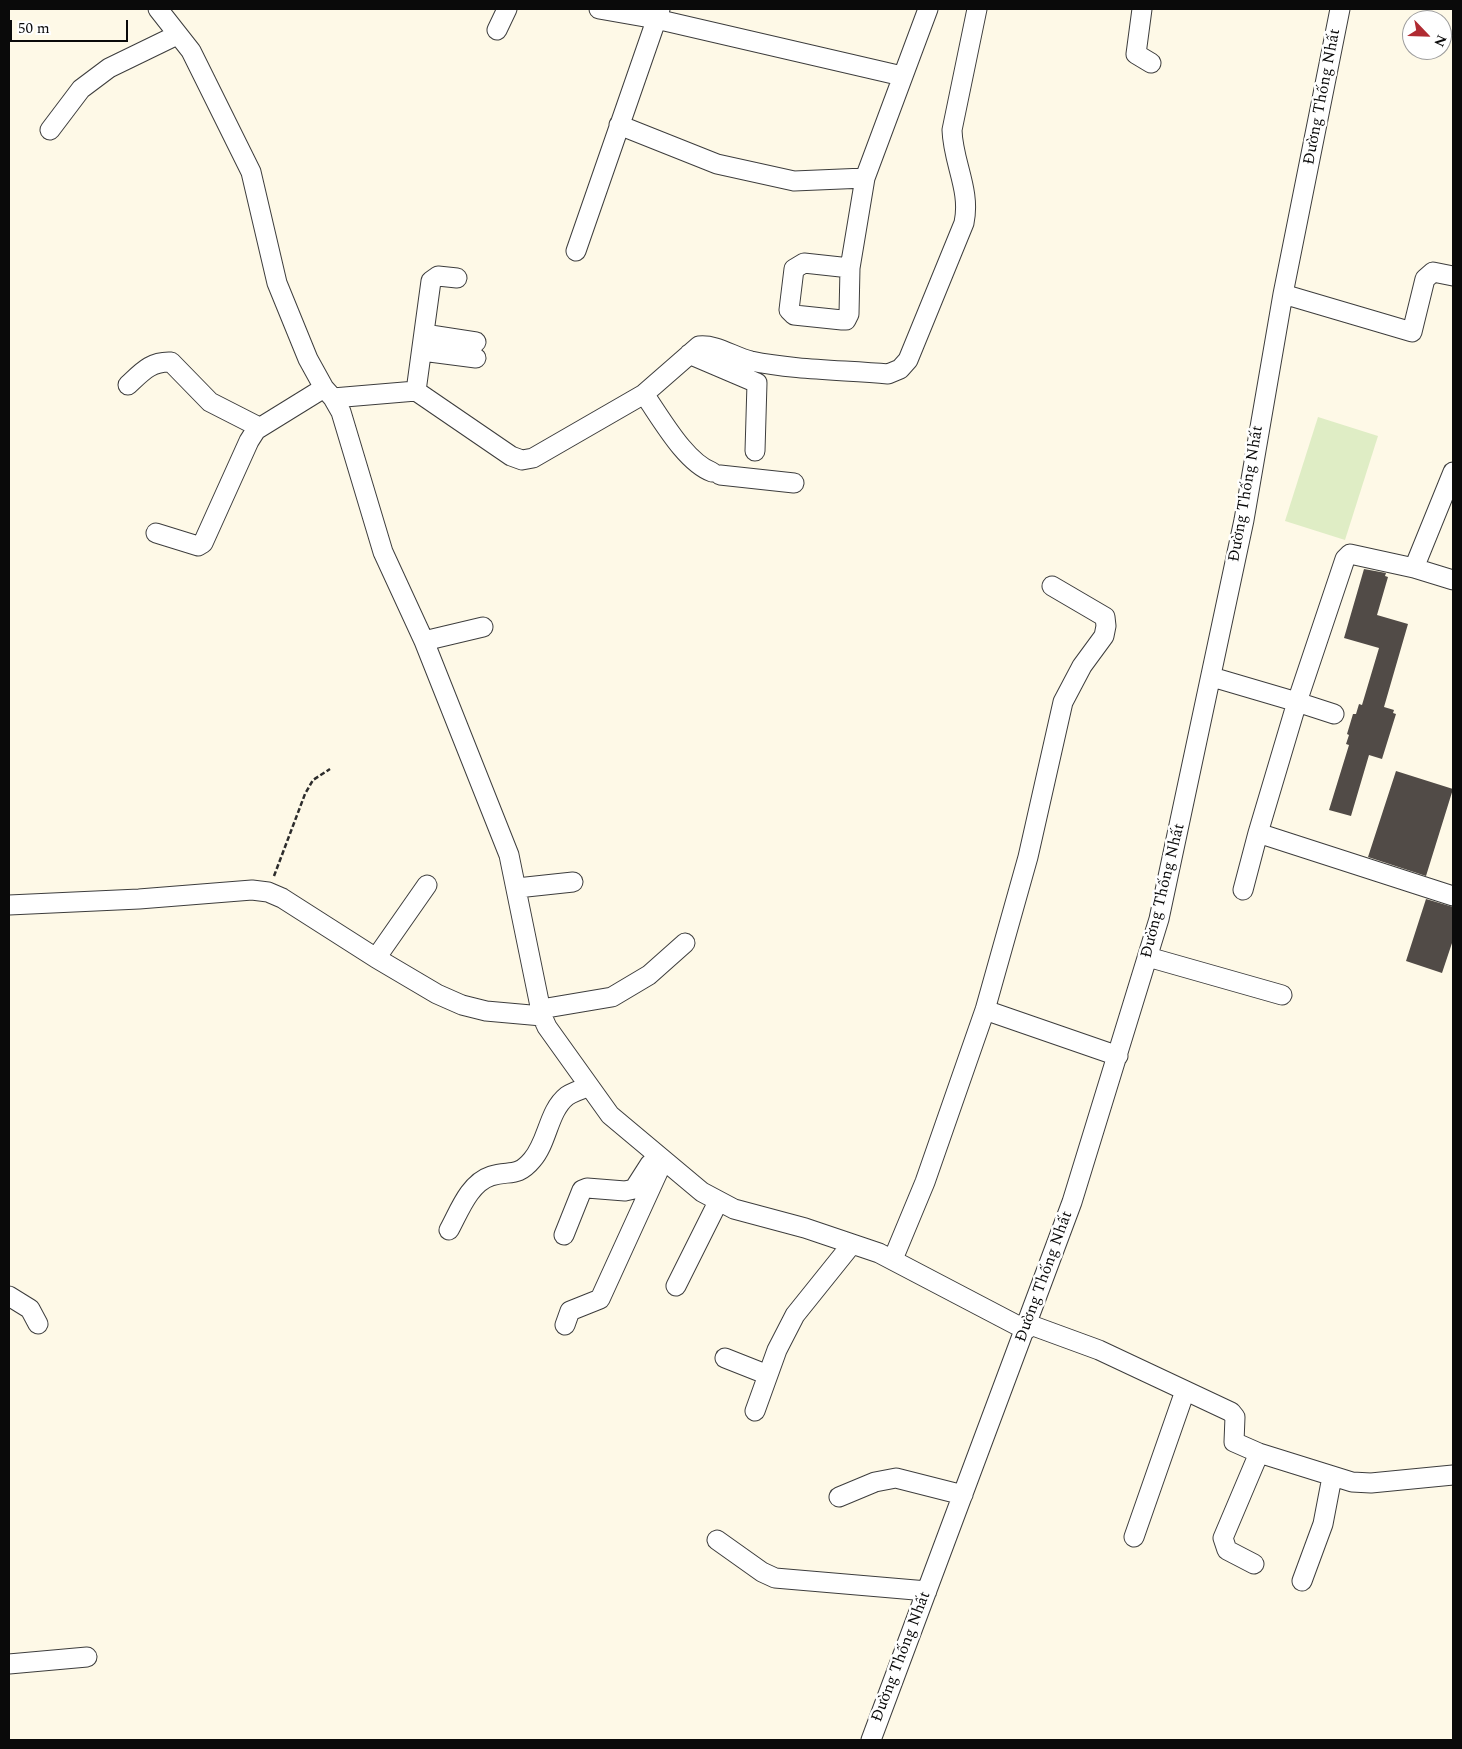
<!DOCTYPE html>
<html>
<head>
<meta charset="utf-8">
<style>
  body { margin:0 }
  #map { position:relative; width:1462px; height:1749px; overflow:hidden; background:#fef9e7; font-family:Spectral,serif }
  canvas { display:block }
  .frame { position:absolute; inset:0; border:10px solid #0a0a0a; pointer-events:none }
  .north { position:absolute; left:1402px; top:10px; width:50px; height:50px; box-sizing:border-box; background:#fff; border:1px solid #9d9d9d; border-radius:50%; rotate:114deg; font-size:14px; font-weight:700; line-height:20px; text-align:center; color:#0a0a0a }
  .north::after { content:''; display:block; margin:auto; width:18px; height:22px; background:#b02b32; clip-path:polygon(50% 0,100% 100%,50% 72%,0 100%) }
  .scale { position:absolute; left:10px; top:20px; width:118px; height:22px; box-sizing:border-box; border:2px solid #0a0a0a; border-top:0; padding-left:6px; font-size:15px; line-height:18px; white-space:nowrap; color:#0a0a0a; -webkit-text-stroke:4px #fff; paint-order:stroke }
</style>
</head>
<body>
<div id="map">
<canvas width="1462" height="1749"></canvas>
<div class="frame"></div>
<div class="north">N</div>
<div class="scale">50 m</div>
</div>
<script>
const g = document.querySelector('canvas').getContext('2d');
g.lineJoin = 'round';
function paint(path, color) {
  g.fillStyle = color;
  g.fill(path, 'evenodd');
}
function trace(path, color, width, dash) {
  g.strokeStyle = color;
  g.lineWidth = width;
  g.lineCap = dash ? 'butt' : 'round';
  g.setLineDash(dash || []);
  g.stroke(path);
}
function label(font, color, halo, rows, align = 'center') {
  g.font = font + ' Spectral,serif';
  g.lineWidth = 5;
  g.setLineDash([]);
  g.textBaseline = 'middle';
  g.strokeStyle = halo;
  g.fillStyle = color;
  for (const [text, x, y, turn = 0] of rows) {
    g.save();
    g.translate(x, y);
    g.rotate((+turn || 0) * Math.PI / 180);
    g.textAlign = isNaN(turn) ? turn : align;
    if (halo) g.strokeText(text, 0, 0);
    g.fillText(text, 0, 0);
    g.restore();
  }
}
paint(new Path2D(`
  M1318 417 1378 436 1345 540 1285 521Z`), '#dfedc5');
paint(new Path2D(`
  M1364 569 1386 573 1385 576 1388 577 1377 615 1408 624 1384 707 1394 710 1393 713 1396 714 1382 759 1369 755 1351 816 1329 810 1349 745 1346 744 1349 735 1347 734 1353 714H1356L1359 704 1362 705 1379 648 1344 638Z
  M1396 771 1453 789 1426 876 1368 857Z
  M1426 899 1453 907V940L1442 973 1406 961Z`), '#514b47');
const minor = new Path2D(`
  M158 9 191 51 251 172 277 283 308 359 324 388 333 398 341 412 383 552 424 641 509 855 542 1016 547 1027 610 1115 702 1192 734 1209 805 1228 879 1253 1026 1330
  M599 9 656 19 902 76
  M1142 9 1136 54 1151 63
  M497 30 507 9
  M619 125 717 164 794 181 865 178
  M50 130 81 89 109 68 177 35
  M576 251 660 9
  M850 268 804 263 794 269 789 310 794 315 842 320H846L849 314 850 268 865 178 928 9
  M1283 294 1412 332 1425 279 1433 272 1453 276
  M424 334 476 342
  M422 351 476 358
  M689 354 757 383 755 451
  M128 385C142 372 151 361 171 362L210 402 259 427
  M416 391 431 281 438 276 457 278
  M644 394C661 418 685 462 712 472
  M333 398 416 391 511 456 522 460 533 458 644 394 699 346C716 344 734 357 751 361 794 370 844 370 888 374L900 369 908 360 964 223C971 190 953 163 952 130L977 9
  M720 475 794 483
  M156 533 198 546 203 543 249 441 256 430 324 388
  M1414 568 1453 472
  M424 641 483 627
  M1212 677 1297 702 1345 559 1350 554 1414 568 1453 580
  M1334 714 1297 702 1258 833 1453 896
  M517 888 573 882
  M1243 890 1258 833
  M9 905 139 899 252 890 268 892 282 898 376 958 437 994 462 1005 486 1011 542 1016
  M1148 957 1282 995
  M376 958 427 885
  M541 1009 612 997 649 975 685 943
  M985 1010 1118 1056
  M449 1230C459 1212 469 1183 491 1176 509 1170 517 1178 532 1160 548 1142 548 1111 567 1096 573 1092 582 1089 588 1087
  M564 1235 582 1190 587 1188 625 1191 634 1189 650 1164
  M893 1259 925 1182 985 1010 1028 857 1063 702 1082 666 1104 636 1106 626 1105 617 1052 586
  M676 1286 718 1202
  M9 1296 30 1309 38 1324
  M1028 1324 1099 1350 1231 1412 1235 1417 1234 1442 1259 1453 1352 1482 1371 1483 1453 1475
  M565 1325 570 1311 600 1299 663 1161
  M725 1358 768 1375
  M755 1411 777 1350 795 1315 852 1244
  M839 1497 875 1482 896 1478 963 1495
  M1134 1537 1185 1391
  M717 1540 762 1572 775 1578 927 1591
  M1254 1564 1227 1550 1223 1538 1259 1453
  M1302 1581 1323 1524 1332 1477
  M9 1664 87 1657
  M871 1740 1072 1202 1159 919 1244 520 1283 294 1340 9`);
trace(minor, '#3d3d3d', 21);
trace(new Path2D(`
  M274 876 305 794 313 780 330 769`), '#2c2c2c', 2.5, [5, 2.5]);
trace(minor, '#fff', 19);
label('16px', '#0a0a0a', '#fff', [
  ["Đường Thống Nhất",1323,97,-79],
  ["Đường Thống Nhất",1247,494,-80],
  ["Đường Thống Nhất",1164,891,-76],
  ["Đường Thống Nhất",1045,1277,-70],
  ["Đường Thống Nhất",902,1657,-69]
]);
</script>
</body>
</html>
